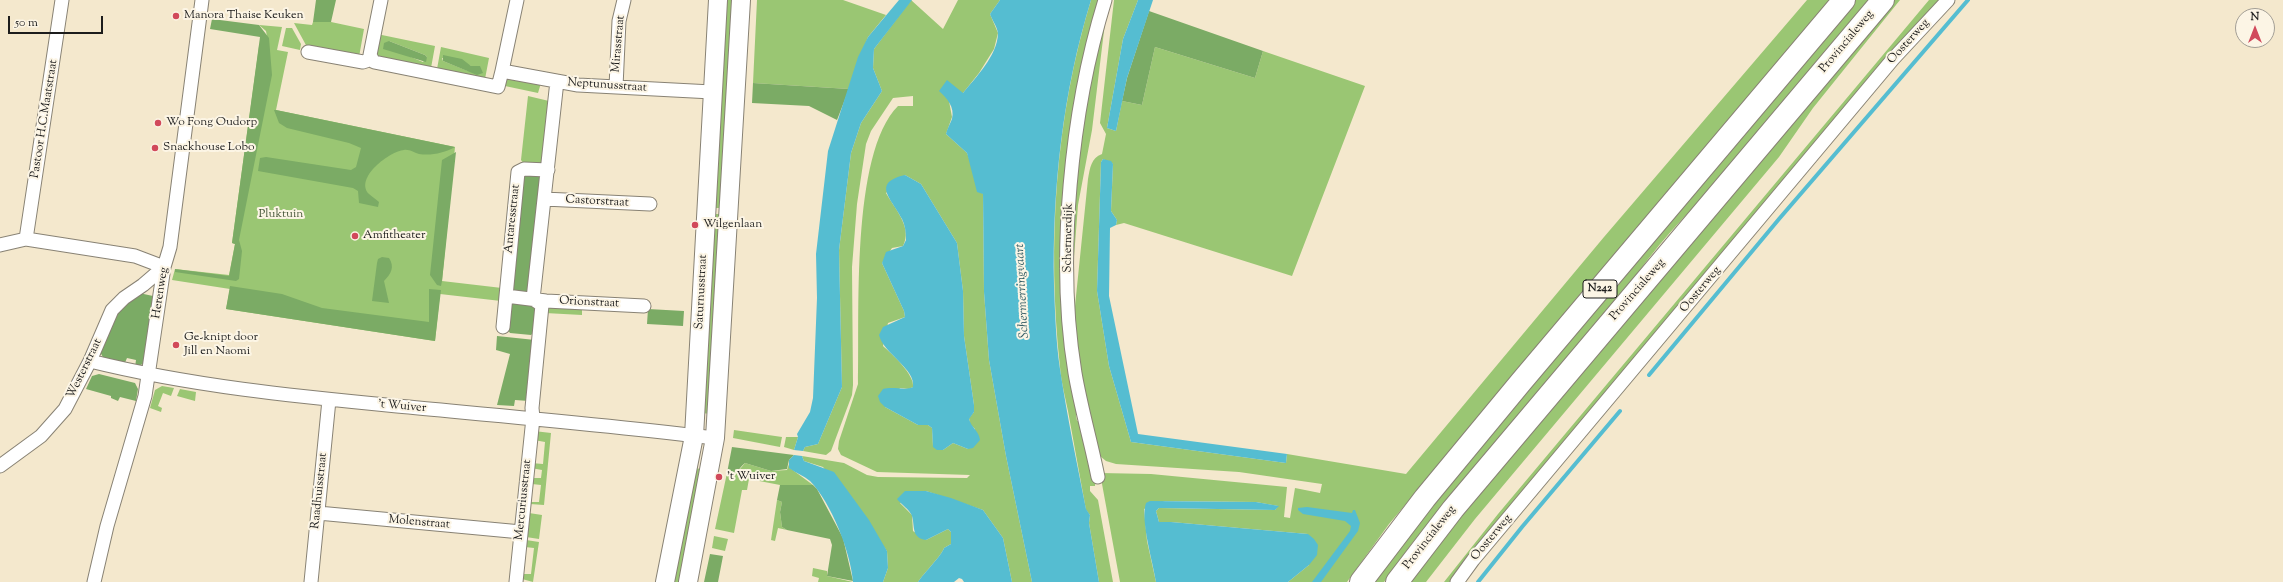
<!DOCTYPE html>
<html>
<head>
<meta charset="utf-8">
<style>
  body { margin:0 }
  #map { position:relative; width:2283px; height:582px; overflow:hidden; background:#f4e8cd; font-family:"Sorts Mill Goudy",serif }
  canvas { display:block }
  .north { position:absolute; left:2235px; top:8px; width:40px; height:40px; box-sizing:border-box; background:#fcf5e5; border:1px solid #a29e95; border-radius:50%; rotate:0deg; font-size:11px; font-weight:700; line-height:16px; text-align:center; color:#1c1c1c }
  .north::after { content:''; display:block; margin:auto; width:14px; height:18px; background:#d1495b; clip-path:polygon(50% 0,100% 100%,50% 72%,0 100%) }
  .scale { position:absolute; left:8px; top:16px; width:95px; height:18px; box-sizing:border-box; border:2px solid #1c1c1c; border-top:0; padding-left:5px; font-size:12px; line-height:14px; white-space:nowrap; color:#1c1c1c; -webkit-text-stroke:3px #fcf5e5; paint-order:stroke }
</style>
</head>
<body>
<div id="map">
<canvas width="2283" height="582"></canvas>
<div class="north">N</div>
<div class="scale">50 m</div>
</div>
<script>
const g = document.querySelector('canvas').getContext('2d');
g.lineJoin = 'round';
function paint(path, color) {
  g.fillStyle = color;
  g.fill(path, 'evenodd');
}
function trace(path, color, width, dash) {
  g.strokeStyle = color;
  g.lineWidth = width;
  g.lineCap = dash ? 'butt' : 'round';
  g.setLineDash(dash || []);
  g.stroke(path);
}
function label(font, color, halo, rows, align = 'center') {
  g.font = font + ' "Sorts Mill Goudy",serif';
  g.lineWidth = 4;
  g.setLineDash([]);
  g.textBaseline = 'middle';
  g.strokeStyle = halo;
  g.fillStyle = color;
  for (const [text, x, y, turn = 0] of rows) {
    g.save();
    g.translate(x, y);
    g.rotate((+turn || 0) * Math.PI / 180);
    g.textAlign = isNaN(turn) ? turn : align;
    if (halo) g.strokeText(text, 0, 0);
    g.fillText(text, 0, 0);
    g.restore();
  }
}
paint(new Path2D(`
  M721 0H736L725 208H710Z
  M757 0H843L886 15 868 37 849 89 753 83Z
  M911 0 943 29 958 0H1000L990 14 998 33 994 49 979 73 963 93 949 101 952 117 946 134 967 153 983 194 984 292 989 360 1006 456 1032 582H1012L1003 538 983 510 926 491 900 503 912 515 913 531 926 540 948 529 951 532V544L944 548C942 555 924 573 918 582H883L888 568 887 551 823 467 804 461 802 456 844 463 867 475 878 477 967 478 970 475 877 472 841 455 838 449 839 441 858 384C860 318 850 154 898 106H913V96L893 98 871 131 866 144 857 204 852 267 853 385 852 395 831 451 826 455 803 451 805 447 818 444 842 387 839 250 851 153 861 123 882 91 873 68 874 49ZM905 175 921 184 957 243 963 291 964 336 974 405V412L969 418 970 424 975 429 968 449 953 443 943 450 933 446 932 428 928 425H918L885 407 900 388 909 389 913 387C915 375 892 354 883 346L888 323 905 317 904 311 882 263 892 248 903 246C913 227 894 208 886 193Z
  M1091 0H1103L1065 211 1079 406 1076 415 1077 421H1080C1084 437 1098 471 1095 486H1090V491L1098 500 1113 582H1099L1089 523 1090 515 1086 510C1080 477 1074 444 1068 411 1065 396 1061 381 1060 367 1047 245 1055 118 1091 0Z
  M1114 0H1138L1123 39 1107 128 1116 131 1122 101 1142 105 1155 47 1255 78 1263 51 1365 86 1292 276 1124 223 1116 225 1117 220 1111 211 1113 164 1103 159 1101 162 1097 291 1109 366 1131 442 1286 463 1287 454 1406 474 1604 237 1807 0H1834L1389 524 1347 582H1288L1309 565 1308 534 1171 522H1159L1156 511 1159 508 1275 510 1278 506 1256 502 1165 501 1144 509 1147 541 1156 582H1120L1100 473 1151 474 1287 487 1284 517 1290 518 1295 488 1320 493 1322 484 1239 472 1116 464 1106 461 1100 456 1075 358V306L1088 179C1090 168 1091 158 1102 154L1106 134 1100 123Z
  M1852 0H1874L1722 182C1685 212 1654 249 1627 288L1413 542 1384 582H1371L1416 519Z
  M1893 0H1900L1813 108 1779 157 1475 519 1426 582H1410L1434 548Z
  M1929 0H1941L1476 548 1450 582H1444L1498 514Z
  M1107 6 1092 130 1078 205 1071 296 1076 151Z
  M313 22H331L364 29 359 57 307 47 294 23 312 25Z
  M259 25 282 27 277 50 288 52 276 110 455 147 442 281 502 288 501 301 440 294 435 341 226 309 230 289 172 280 175 269 229 275 235 244 232 243 259 46 269 48 266 31Z
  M286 28H292L301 44 300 50 282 46Z
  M377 34 435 46 431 68 379 57 376 53ZM389 41 425 55 427 57 423 62 406 55Z
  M441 47 489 58 485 79 437 69ZM442 58 471 66H477L468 71 443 61Z
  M507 76 541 83 538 93 505 86Z
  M528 96 549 101 542 166 524 164 521 160Z
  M710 214H724L713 414 699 413Z
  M582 306V315L545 313 548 307Z
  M162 386 174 388 171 396 163 393 158 406 162 408 161 412 150 408 155 390Z
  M180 389 196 392 195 401 177 396Z
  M734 430 782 437 780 447 733 438Z
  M534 431 551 433 544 505 530 504V502H539L541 485 532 484 533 478H541L542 470 531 468V463L543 464 545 442 534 440Z
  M786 437H798L794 450 784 447Z
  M745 463 771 471 787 470 789 464 790 468 813 485H780L749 479 747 490H742L734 533 715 529 727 473 735 475Z
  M691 467 705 470 683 582H668Z
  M777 500 782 502 780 512 782 527 787 530 778 528 775 541 771 540Z
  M529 513 542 515 539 539 526 537Z
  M714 536 728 539 725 551 712 548Z
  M526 540 539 542 533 582 522 579V574H531L534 548 525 547Z
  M813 568 827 571V576L853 582H818L819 578 812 576Z`), '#9ac673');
paint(new Path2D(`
  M316 0H336L331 22H313Z
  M1149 11 1263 51 1255 78 1155 47 1142 105 1122 101 1127 78Z
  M212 19 259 25 269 38 272 75 239 240 242 251 239 279 236 281 175 272V269L229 276 235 244 232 243 260 37 210 29Z
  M389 41 425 55 427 57 426 62 383 49 384 43Z
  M443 55 462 59 471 66H480L483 73 477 75 443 61Z
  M753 83 849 89 837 120 809 106 752 103Z
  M274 110H276L455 147C444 153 431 156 419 154 415 153 409 149 404 150 390 151 354 178 369 194 372 197 376 199 379 202L378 207 359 203 358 191 353 188 258 171 260 158 266 157 351 170 356 167 361 148 349 143 287 128 279 123Z
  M456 152 442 281 441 286 437 285 430 275 442 160Z
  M527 173 541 175 528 292 525 295 512 290 524 176Z
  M382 257 389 258C395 267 391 274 384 281L389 303 372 301 377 263 378 259Z
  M230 286 282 294 322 308 429 322V289L441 290 435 341 226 309Z
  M139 293 153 296 154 299 143 364 135 367 136 360 127 358 124 365 104 359 100 352 116 314Z
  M513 302 530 304 536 310 534 332 531 335 510 333 507 329 510 304Z
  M648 309 684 311 683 326 647 324Z
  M497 336 535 340 529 401 515 400 514 406 497 405 510 354 496 350Z
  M99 374 135 383 138 389 136 401 120 397 118 401 111 398V396L86 389 92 376Z
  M732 447 794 455 789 460 787 469 771 471 745 463C736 470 740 475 727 473Z
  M780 485H813L817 489 843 538 853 581 827 576 832 545 830 539 787 530 782 527 780 512 782 502 777 500Z
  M710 554 723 556 718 582H704Z`), '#7bab65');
paint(new Path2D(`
  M899 0H912L874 49 873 68 882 91 861 123 851 153 839 250 842 387 818 444 805 447 803 451 794 450 798 437 797 434 810 412 813 398 817 298 816 254 828 151 858 57 868 37Z
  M1000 0H1091C1063 91 1052 189 1054 285 1055 313 1056 342 1060 369 1067 416 1077 463 1086 509L1090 515 1089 523 1099 582H1032L1006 456 989 360 984 292 983 194 977 192 967 153 946 134C947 129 950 124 952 119 955 107 947 98 939 91L947 80 963 93C976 77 997 56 998 34 998 28 992 20 990 14Z
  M1138 0H1153L1127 78 1116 131 1107 128 1123 39Z
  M1103 159 1111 161 1113 164 1111 211 1117 220 1116 225 1110 228 1109 296 1138 434 1287 454 1286 463 1131 442 1109 366 1097 291 1101 162Z
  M905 175 921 184 957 243 963 291 964 336 974 405V412L969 419C971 427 979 431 980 440L973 448 968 449 953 443 943 450H937L933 447 932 428 928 425H918L885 407 880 402 878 396 883 389C893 386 906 391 913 387 916 369 883 353 879 335L883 327 905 317 904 311 882 263 886 252 903 246 906 240C906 232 905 225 902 219 893 200 870 183 905 175Z
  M794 455 802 456 804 461 834 472 869 520 887 551 888 568 883 582H853C851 553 831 502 810 481 804 476 796 473 789 468V460Z
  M905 491H926L951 498 983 510 1003 538 1012 582H964L962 579 959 578 954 582H918C924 573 942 555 944 548L951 544V532L948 529 926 540C911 538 915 526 912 516 910 510 901 504 897 499Z
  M1150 501 1256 502 1279 506 1275 510 1159 508 1156 511 1159 522H1171L1308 534 1314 539 1318 545 1317 555 1309 565 1288 582H1156C1153 562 1140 520 1146 503Z
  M1307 507 1352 513 1353 510H1355L1360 523 1358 531 1321 582H1312L1350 531 1351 526 1345 521 1303 514 1298 510V508Z`), '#55bdd1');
trace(new Path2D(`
  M1649 375 1779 219 1968 0
  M1478 582 1522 527 1620 411`), '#55bdd1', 4);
const street = new Path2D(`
  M517 0 502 71 578 85 712 92
  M308 52 363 62 372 59 374 62 498 87 502 71
  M372 59 370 55 381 0
  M616 87 619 21 624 0
  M544 199 650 204
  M26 239 62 0
  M0 245 26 239 135 256 164 267
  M506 296 546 301 644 306
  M533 299 557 81
  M503 327 518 172 524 169 548 170
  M90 361C191 386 293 396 397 406 503 416 609 425 715 438
  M0 466 41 436 65 409 90 361 112 310 124 298 143 285 164 267
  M1098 477C1091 442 1081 408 1075 373 1056 259 1071 110 1105 0
  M318 513 521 532
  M94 582 107 526 145 396 164 267 170 247 202 0
  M311 582 329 400
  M516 582 533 418 532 408 542 305 533 299
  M1457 582 1473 560 1893 59 1948 0`);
const secondary = new Path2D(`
  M665 582 694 436 718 0
  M688 582 715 438 741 0`);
const highway = new Path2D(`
  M1361 582 1425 498 1521 382 1844 0
  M1397 582 1453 509 1883 0`);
trace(street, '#888274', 15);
trace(secondary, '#888274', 20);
trace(highway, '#888274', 24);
trace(street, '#fff', 13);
trace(secondary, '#fff', 18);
trace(highway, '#fff', 22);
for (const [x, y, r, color] of [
  [176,16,4,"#d1495b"],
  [158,123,4,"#d1495b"],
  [155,148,4,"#d1495b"],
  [695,225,4,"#d1495b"],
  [355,236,4,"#d1495b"],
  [176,345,4,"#d1495b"],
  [719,477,4,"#d1495b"]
]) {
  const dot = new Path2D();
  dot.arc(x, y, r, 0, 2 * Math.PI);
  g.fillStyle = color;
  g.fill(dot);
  trace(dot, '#fcf5e5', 1.5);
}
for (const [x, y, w] of [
  [1600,289,34]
]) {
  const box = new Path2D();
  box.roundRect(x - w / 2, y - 9, w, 18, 3);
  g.fillStyle = '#fcf5e5';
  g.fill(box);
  trace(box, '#1c1c1c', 1);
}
label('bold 11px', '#1c1c1c', null, [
  ["N242",1600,289]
]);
label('12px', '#1c1c1c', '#fcf5e5', [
  ["Manora Thaise Keuken",184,16],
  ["Wo Fong Oudorp",166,123],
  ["Snackhouse Lobo",163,148],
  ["Wilgenlaan",703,225],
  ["Amfitheater",363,236],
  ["Ge-knipt door",184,338],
  ["Jill en Naomi",184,352],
  ["'t Wuiver",727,477]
], 'left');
label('12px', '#1c1c1c', '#fcf5e5', [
  ["Provincialeweg",1847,42,-50],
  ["Oosterweg",1909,42,-48],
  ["Mirasstraat",619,44,-85],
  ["Neptunusstraat",607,86,4],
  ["Pastoor H.C.Maatstraat",45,119,-81],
  ["Castorstraat",597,202,3],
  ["Antaresstraat",513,219,-84],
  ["Schermerdijk",1069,238,-89],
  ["Provincialeweg",1638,290,-49],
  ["Oosterweg",1701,290,-50],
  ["Saturnusstraat",702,292,-87],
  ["Herenweg",161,293,-81],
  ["Orionstraat",589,303,3],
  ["Westerstraat",85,369,-64],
  ["'t Wuiver",402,407,5],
  ["Raadhuisstraat",320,491,-84],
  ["Mercuriusstraat",524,500,-84],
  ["Molenstraat",419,523,5],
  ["Provincialeweg",1430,538,-52],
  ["Oosterweg",1492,538,-50]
]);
label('12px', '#48583a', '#fcf5e5', [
  ["Pluktuin",281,215]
]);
label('italic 13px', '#335c64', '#fcf5e5', [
  ["Schermerringvaart",1023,291,-93]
]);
</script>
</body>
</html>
